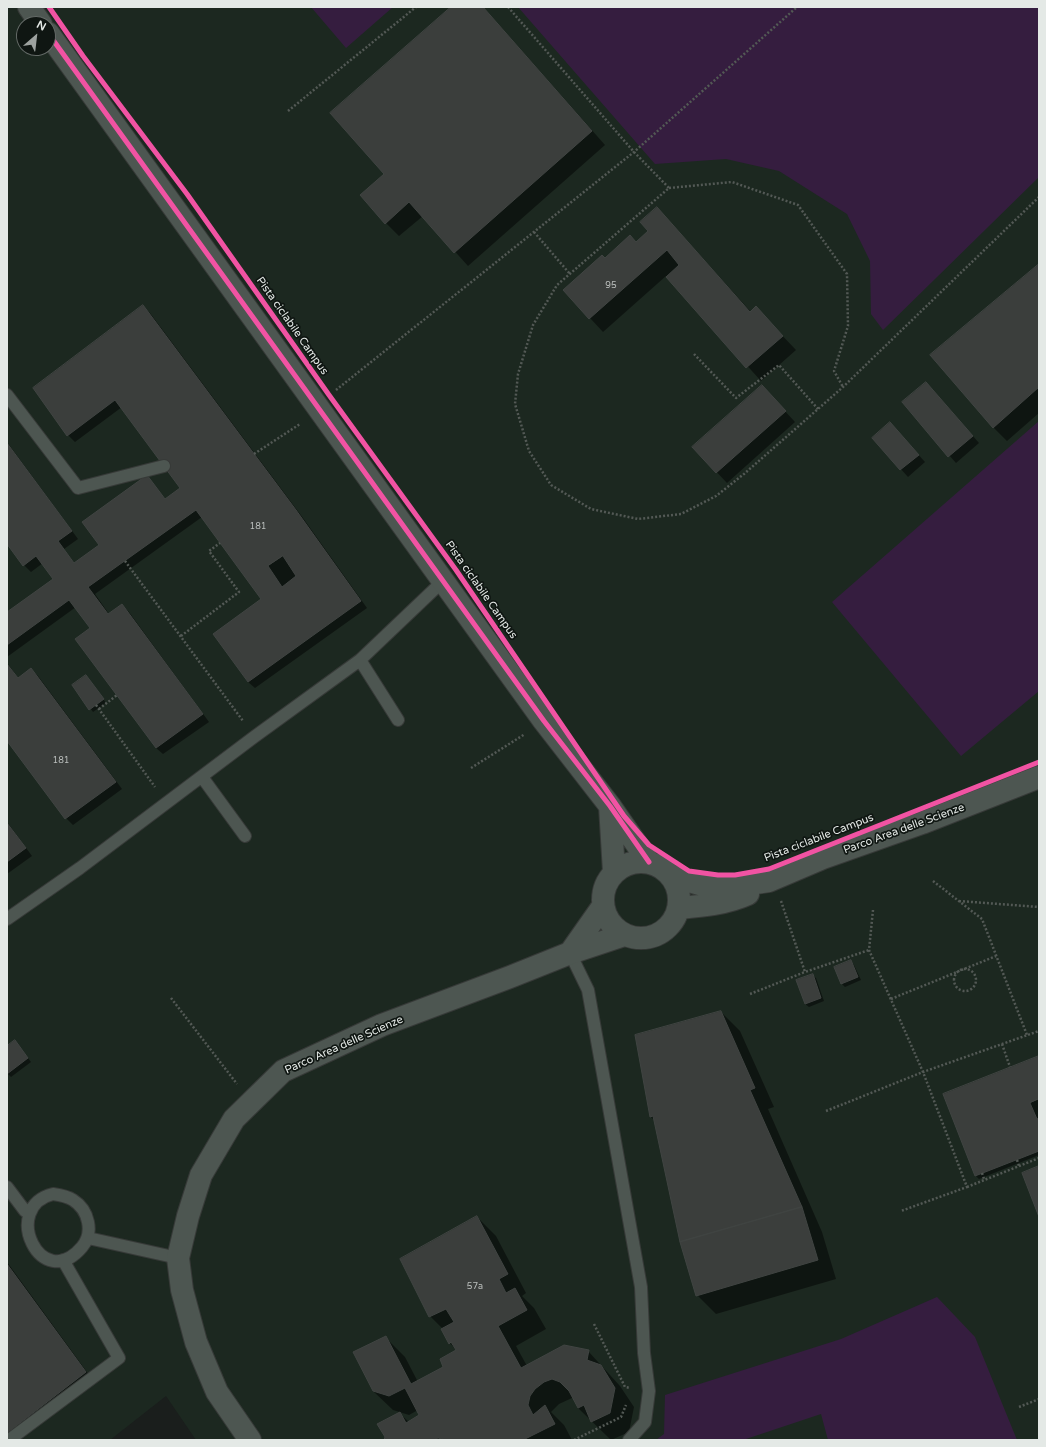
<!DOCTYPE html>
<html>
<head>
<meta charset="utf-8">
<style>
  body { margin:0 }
  #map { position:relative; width:1046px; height:1447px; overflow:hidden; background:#1a1e1c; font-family:"Varela Round",sans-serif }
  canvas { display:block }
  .frame { position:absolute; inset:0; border:8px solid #e4e9e6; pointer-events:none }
  .north { position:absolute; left:16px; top:16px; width:40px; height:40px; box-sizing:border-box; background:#0f1612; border:1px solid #646a67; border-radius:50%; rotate:28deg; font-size:11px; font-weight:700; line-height:16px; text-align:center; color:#e4e9e6 }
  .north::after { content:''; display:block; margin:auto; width:14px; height:18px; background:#9da29f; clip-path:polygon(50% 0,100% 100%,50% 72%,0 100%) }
</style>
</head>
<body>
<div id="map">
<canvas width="1046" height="1447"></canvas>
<div class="frame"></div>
<div class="north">N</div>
</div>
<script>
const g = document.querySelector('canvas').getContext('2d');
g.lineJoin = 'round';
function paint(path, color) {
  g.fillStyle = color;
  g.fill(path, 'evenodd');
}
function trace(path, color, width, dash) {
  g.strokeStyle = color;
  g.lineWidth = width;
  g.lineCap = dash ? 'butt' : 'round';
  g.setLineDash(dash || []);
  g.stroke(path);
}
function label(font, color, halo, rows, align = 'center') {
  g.font = font + ' "Varela Round",sans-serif';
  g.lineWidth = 3.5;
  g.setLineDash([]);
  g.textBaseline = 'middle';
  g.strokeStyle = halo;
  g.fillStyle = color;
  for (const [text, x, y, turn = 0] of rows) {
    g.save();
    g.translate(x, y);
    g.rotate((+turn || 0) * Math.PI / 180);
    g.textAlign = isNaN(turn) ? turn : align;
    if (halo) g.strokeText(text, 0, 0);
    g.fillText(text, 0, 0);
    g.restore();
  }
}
paint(new Path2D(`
  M7 7H1039V1440H196L166 1396 110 1440H7ZM24 24H48V48H24Z`), '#1c2820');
paint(new Path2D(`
  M311 7H393L346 48Z
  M518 7H1039V177L883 330 871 314 870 261 847 214 779 171 726 159 655 164Z
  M1039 421V691L961 756 832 602Z
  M937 1297 975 1337 1017 1440H828L821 1414 743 1440H656L664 1434 665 1395 841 1339Z`), '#351d3f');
paint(new Path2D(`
  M452 7H483L605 145 468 266 423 216 399 236 386 223 385 174Z
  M657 208 751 312 756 308 796 350 761 381 666 276 603 332 564 290 605 259 637 243 650 232Z
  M1039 266V413L1007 441 994 428 932 355Z
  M143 307 150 313 303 518 367 608 255 688 248 682 214 634 262 599 202 517 95 594 109 614 122 605 129 612 209 722 163 754 156 748 91 628 76 607 7 657V613L55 579 43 563 31 572 24 565 7 542V442L78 539 64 549 75 564 100 546 147 477 166 500 182 489 122 407 75 442 68 435Z
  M933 390 979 443 956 463 903 403Z
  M772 397 795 422 727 483 693 447Z
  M897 431 925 462 908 477 873 438Z
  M7 663 19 679 31 669 38 676 122 789 73 825 66 818 7 739Z
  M89 679 106 703 93 712 73 685Z
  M7 822 32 856 7 874Z
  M851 961 854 965 861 980 845 987 842 984Z
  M812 975 816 978 824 1001 809 1007 805 1004Z
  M721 1012 740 1031 774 1107 768 1109 822 1232 836 1279 716 1314 697 1295 655 1121 651 1117Z
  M18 1045 31 1062 11 1077 7 1073V1048Z
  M1039 1057V1155L979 1179 976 1176 944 1094Z
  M477 1217 496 1236 526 1293 522 1296 534 1308 546 1329 516 1346 527 1366 588 1351 620 1386 634 1407 629 1432 611 1440 578 1408 574 1398H572L559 1404 551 1412 564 1425 572 1440H385L399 1413 409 1422 421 1416 418 1410 409 1415 393 1410 373 1391 386 1338 405 1357 418 1382 445 1367 457 1351 450 1343 443 1329 430 1316Z
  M7 1262 92 1379 7 1440Z`), '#0007');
const building = new Path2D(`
  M451 7H483L592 131 454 253 409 202 385 224 360 195 384 174 330 113Z
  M657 207 750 312 756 306 783 336 746 368 666 277 679 265 667 250 589 319 563 290 602 255 605 258 630 235 636 242 648 231 640 222Z
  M1039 264V387L993 428 930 355Z
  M143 305 296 510 361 601 248 682 213 634 261 599 196 510 88 587 108 614 122 604 203 714 156 748 75 639 90 628 69 600 7 645V612L53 579 36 556 23 566 7 544V443L72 531 58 541 74 563 99 545 82 522 147 475 165 499 180 488 115 400 67 436 33 388Z
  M926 382 973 436 948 457 902 402Z
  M762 385 786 411 716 473 692 447Z
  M890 422 919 455 900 470 872 438Z
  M283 556 296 576 282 587 268 566Z
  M7 664 18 678 31 668 116 782 65 819 7 741Z
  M86 675 104 699 89 710 72 685Z
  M7 823 26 848 7 862Z
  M851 960 858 977 841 984 834 967Z
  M813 974 821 998 805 1004 796 980Z
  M721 1011 755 1088 750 1090 802 1207 680 1242 653 1116 650 1117 635 1035Z
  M15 1040 28 1058 7 1074V1046Z
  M1039 1056V1151L975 1176 943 1094Z
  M1039 1099V1118L1037 1119 1030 1103Z
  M1039 1166V1217L1022 1173Z
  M802 1207 818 1260 696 1296 680 1242Z
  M477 1216 508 1274 499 1279 506 1293 515 1288 527 1310 498 1326 521 1368 564 1345 589 1350 587 1360 601 1365 615 1388 610 1413 591 1422 584 1405 578 1408 569 1391 560 1382 552 1379 544 1382 535 1389 530 1396 528 1405 533 1415 545 1405 555 1424 525 1439V1440H446L438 1438 434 1440H384L385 1437 377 1424 400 1412 406 1423 419 1415 405 1388 389 1396 373 1391 353 1352 386 1336 411 1384 443 1367 440 1359 456 1350 451 1342 449 1344 441 1329 454 1322 446 1309 429 1317 400 1259Z
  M7 1264 86 1372 7 1433Z`);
paint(building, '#3b3e3c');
trace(building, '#404442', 1);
const lane = new Path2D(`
  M7 395 78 488 164 466
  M360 660 398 720
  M202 777 245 836
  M7 919 80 868 254 737 360 660 443 581
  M570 953 588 990 641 1287 644 1353 649 1391 645 1422 629 1440
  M7 1187 25 1211
  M53 1194C60 1195 67 1196 73 1200 89 1210 94 1233 82 1247 41 1295 0 1207 53 1194Z
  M88 1238 178 1258
  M9 1440 119 1358 63 1260`);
const street = new Path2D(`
  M29 7 41 24
  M48 33 544 721 610 806 649 862
  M610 806 614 872
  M603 900a38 38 0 1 1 76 0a38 38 0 1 1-76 0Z
  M672 876 706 886 722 888 769 881 823 858 922 823 1039 777
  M679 908C702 906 726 904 748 894
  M570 953 603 906
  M250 1440 217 1392 196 1342 182 1290 178 1258 188 1216 201 1175 234 1119 283 1071 382 1025 510 977 570 953 624 935`);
trace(lane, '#373a38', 14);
trace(street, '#373a38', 24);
trace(new Path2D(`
  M508 7 634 152 669 188 557 285 533 325 518 374 515 404 529 451 551 485 591 509 638 519 681 514 716 496 744 474 843 387 1039 197
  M288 111 416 7
  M669 188 732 182 798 205 847 274 848 326 834 371 843 387
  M534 232 570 274
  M694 354 736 398 779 365 818 409
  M336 390 634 152 797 7
  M254 454 300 424
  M125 561 243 721
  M181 636 239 592 209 551 220 543
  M96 705 155 787
  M99 709 117 695
  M471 768 525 734
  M933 881 982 919 1027 1035
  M781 901 805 972 869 950
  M959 901 1039 907
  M873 910 869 950 923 1072 967 1187 901 1211
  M954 980a11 11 0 1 1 22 0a11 11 0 1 1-22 0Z
  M750 994 805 972
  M171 998 237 1084
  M891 999 996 956
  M1002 1044 1010 1067
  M826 1111 923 1072 1039 1031
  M1017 1160 1019 1166
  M982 1173 984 1179
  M967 1187 1039 1158
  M594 1324 625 1387 630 1388
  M1019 1407 1039 1399
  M574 1440 621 1417 626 1405`), '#535955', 2.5, [2, 2]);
trace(lane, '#4d5651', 12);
trace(street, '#4d5651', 22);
trace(new Path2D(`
  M49 7 83 56 187 194 329 395 456 570 624 816 649 845 689 871 718 875H735L769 869 1039 762
  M48 33 544 721 610 806 649 862`), '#f153a3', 5);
label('9px', '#babebc', null, [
  ["95",611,286],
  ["181",258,527],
  ["181",61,761],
  ["57a",475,1287]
]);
label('11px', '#e4e9e6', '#0f1612', [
  ["Pista ciclabile Campus",292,326,55],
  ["Pista ciclabile Campus",481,590,55],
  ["Parco Area delle Scienze",904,829,-20],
  ["Pista ciclabile Campus",819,838,-21],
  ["Parco Area delle Scienze",344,1045,-24]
]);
</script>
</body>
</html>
